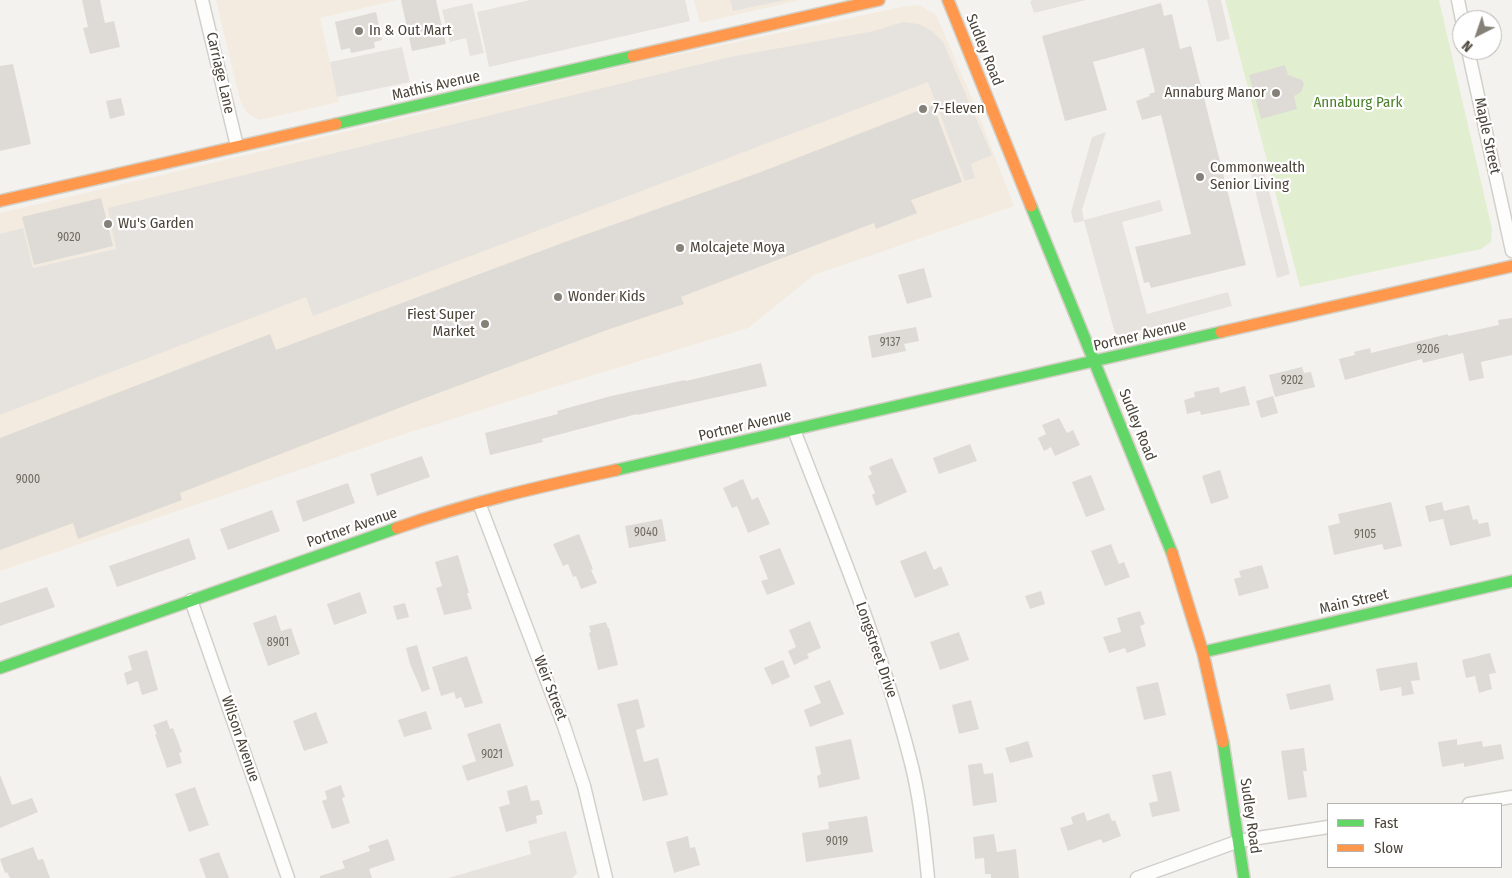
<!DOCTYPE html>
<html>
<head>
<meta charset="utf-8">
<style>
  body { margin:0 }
  #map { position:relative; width:1512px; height:878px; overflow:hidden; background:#f4f2ee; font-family:"Fira Sans Condensed",sans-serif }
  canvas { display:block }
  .legend { position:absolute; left:1327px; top:803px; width:175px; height:65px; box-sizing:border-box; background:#fff; border:1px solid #b7b4b0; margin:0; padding:6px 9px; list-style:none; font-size:15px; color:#4b4439 }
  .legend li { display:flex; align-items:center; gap:10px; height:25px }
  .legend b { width:25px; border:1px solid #b7b4b0 }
  .north { position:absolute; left:1452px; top:10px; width:50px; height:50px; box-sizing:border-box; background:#fff; border:1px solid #b7b4b0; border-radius:50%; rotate:221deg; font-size:14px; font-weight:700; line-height:20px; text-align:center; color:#4b4439 }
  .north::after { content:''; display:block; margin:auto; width:18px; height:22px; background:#868178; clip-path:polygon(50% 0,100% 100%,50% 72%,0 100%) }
</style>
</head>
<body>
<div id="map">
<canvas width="1512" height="878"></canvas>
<ul class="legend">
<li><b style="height:6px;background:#63d668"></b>Fast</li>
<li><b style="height:6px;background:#ff974d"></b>Slow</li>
</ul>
<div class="north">N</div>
</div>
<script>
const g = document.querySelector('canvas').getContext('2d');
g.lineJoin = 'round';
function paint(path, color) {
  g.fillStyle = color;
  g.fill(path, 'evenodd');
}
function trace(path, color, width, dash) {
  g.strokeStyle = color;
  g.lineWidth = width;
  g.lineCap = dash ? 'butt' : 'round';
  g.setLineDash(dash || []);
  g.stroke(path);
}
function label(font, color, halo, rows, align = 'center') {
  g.font = font + ' "Fira Sans Condensed",sans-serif';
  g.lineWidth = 4.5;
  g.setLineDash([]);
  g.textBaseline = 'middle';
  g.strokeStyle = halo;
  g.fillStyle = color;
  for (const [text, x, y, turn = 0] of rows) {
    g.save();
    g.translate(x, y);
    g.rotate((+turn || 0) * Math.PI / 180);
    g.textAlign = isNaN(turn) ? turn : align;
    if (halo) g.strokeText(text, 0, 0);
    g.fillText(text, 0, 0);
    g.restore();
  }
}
paint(new Path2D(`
  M216 0H398L320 18 339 102 259 120 247 113 240 100Z
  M694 0H801L700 23Z
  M920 5 936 15 975 105 1014 206 814 275 748 328 538 392 411 432 0 571V213L633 64 902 7Z`), '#f3ebdf');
paint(new Path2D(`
  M1225 0H1439L1492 229 1491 242 1481 249 1300 287Z`), '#e1eecf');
paint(new Path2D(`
  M530 0H685L690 21 489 67 477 12Z
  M730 0H786L733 11Z
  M1033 0H1086L1034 13 1030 1Z
  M1207 0H1221L1230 39 1217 42Z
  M472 3 484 53 470 56 466 38 450 42 442 10Z
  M903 22 919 24 932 31 943 42 992 155 971 164 975 178 965 181 928 82 313 316 306 297 0 415V234L23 228 33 268 116 249 108 208 730 57 874 31Z
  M402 47 410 82 337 97 330 62Z
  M1106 132 1082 210 1084 220 1160 200 1163 211 1122 222 1147 314 1228 292 1232 306 1116 337 1084 221 1074 223 1071 212 1092 137Z
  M1264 171 1290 274 1277 278 1251 174Z
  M566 831 577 873 572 878H448L531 854 528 841Z`), '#e6e3df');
paint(new Path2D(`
  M82 0H100L105 23 114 21 120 47 90 54 83 28 88 27Z
  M401 0H436L446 44 412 51Z
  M1161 3 1164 16 1172 14 1180 49 1191 46 1246 265 1151 288 1149 282 1144 283 1135 247 1191 234 1161 115 1142 120 1136 101 1150 96 1149 94 1155 92 1144 48 1093 62 1107 110 1065 121 1042 36Z
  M376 12 382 40 374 42 375 48 351 53 350 48 341 50 335 22Z
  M13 64 31 144 0 151V66Z
  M1285 65 1288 75 1302 80 1304 84 1301 92 1294 96 1297 109 1261 119 1249 75Z
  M121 98 125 115 110 119 106 101Z
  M933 105 962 182 911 200 917 213 876 229 874 223 712 285 681 297 684 304 607 330 412 403 180 493 182 500 78 539 73 523 0 550V438L270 334 276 350 573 239 761 172Z
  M101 198 113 246 34 265 22 217Z
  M924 268 932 297 907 304 898 275Z
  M1512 318V355L1481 362 1484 378 1469 381 1463 353 1423 363 1422 359 1345 380 1339 359 1355 355 1354 352 1370 348 1371 353 1448 334V336L1499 325 1498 320Z
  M916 327 919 341 904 344 906 351 872 358 868 336Z
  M761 363 767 386 637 415V414L542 439 543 442 490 455 485 433 558 414 557 411 611 396 685 380 686 381Z
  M1302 367 1304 373 1311 372 1315 387 1275 397 1269 375Z
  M1245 386 1250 405 1201 415 1200 411 1187 414 1184 400 1195 397 1194 392 1219 387 1220 393Z
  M1273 396 1278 413 1261 418 1256 401Z
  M1059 418 1067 433 1073 430 1080 445 1055 456 1051 447 1044 451 1038 438 1046 434 1042 425Z
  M970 444 977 461 939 474 933 458Z
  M422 456 430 477 377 496 370 474Z
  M892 458 907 492 876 506 872 495 875 493 868 476 872 474 869 467Z
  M1220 470 1229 498 1211 504 1202 476Z
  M1091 475 1105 510 1086 517 1072 482Z
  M743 479 752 500 758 497 770 524 748 533 737 506 732 508 723 488Z
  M348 483 355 503 303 522 296 501Z
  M1391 502 1402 546 1384 550 1382 544 1334 555 1328 526 1340 523 1338 514Z
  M1442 502 1444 511 1469 505 1473 520 1477 519 1479 524 1488 522 1491 536 1450 546 1443 519 1429 522 1425 506Z
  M272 510 280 531 228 550 220 529Z
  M662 519 666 541 629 548 625 526Z
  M579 534 593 569 591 570 597 583 581 589 576 576 573 577 568 564 563 566 553 544Z
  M189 538 196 559 117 587 109 566Z
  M1111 544 1119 564 1124 562 1130 577 1105 586 1091 551Z
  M780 548 795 584 767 595 761 581 768 579 759 556Z
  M926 551 934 570 941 566 949 585 915 598 900 561Z
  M458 555 469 593H467L472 609 444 615 436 588 442 586 435 562Z
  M1262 565 1269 588 1239 596 1234 579 1241 577 1239 571Z
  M47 587 55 607 0 626V603Z
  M1041 591 1045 604 1030 609 1025 596Z
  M360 592 367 613 334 625 327 604Z
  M405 603 409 617 397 620 393 606Z
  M1140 611 1145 624 1140 626 1146 646 1127 653 1125 648 1109 653 1103 637 1121 632 1117 618Z
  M276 615 281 631 291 628 300 654 268 666 253 623Z
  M810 621 821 648 807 654 809 658 794 665 788 651 796 647 789 630Z
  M606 622 608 628H609L618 665 598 670 589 633 591 632 589 626Z
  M959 632 969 660 940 670 930 642Z
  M417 645 430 689 422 692 410 664 406 648Z
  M147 650 158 690 142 695 138 681 127 685 124 673 132 670 128 656Z
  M1490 653 1496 673 1489 674 1492 689 1479 693 1475 676 1466 678 1462 660Z
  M467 656 483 703 465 708 461 697 456 699 454 692 441 696 432 667Z
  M783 660 790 677 772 685 764 668Z
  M1417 662 1420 680 1411 681 1414 694 1402 696 1401 687 1380 691 1376 669Z
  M830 680 844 714 810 727 804 710 821 703 814 686Z
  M1158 682 1166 715 1144 720 1136 687Z
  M1330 684 1334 700 1290 710 1286 694Z
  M638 699 645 727 636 730 644 762 658 758 668 795 643 801 617 704Z
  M971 700 979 729 959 734 952 705Z
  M426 711 432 729 404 737 398 720Z
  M316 712 328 743 304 751 293 721Z
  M167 720 170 729 173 728 182 752 179 753 182 763 167 768 155 734H157L153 725Z
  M500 723 514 766 467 781 462 766 476 761 467 734Z
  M851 739 860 779 819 788 817 776 821 774 815 747Z
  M1457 739V745L1482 741 1483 747 1501 744 1504 759 1464 767V763L1442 767 1438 742Z
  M1028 741 1033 757 1010 763 1005 748Z
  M1304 748 1307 771H1303L1307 797 1288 800 1281 751Z
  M982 763 984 774 993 773 997 802 973 806 968 765Z
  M1171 771 1180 811 1152 817 1149 803 1158 801 1152 775Z
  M0 775 12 805 32 798 38 812 0 828Z
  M341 785 345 797 342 798 350 823 332 829 322 801 327 799 325 791Z
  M527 785 531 801 539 800 543 814 536 816 537 823 506 832 499 807 510 804 507 791Z
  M195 787 209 825 189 832 175 794Z
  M1084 812 1087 821 1109 813 1112 821 1115 820 1121 836 1103 843 1101 839 1068 851 1060 828 1073 824 1071 817Z
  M867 816 873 852 806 862 802 833 829 829 828 822Z
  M994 834 997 852 1016 849 1019 878H991V874H985L984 858 975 859 973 837Z
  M688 836 690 848 695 847 700 865 674 873 666 842Z
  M388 839 395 860 369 869 372 878H320V876L345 868 342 861 370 851 368 846Z
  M33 847 38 860 43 859 50 878H10L7 872 5 873 0 859Z
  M219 852 229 878H206L199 859Z`), '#dedbd6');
const street = new Path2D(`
  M202 0 237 146
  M1458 0 1462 20
  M1468 50 1512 251
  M794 430C835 537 880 643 909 755 920 795 924 837 928 878
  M479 503 564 726 584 786 606 878
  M191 600 288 878
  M1469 804 1512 797
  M1137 878 1239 841 1328 827`);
const fast = new Path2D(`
  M336 124 633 56
  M1031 206 1172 553
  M616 470 1221 332
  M1203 652 1512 581
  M0 668 397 528
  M1223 742 1244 878`);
const slow = new Path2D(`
  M948 0 1031 206
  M633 56 879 0
  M0 201 336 124
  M1221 332 1512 266
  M397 528C468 503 542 486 616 470
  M1172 553 1203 653 1223 742`);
trace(street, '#d2d0cb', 15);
trace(fast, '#d3cfc5', 14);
trace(slow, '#d3cfc5', 14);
trace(street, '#fdfdfc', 12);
trace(fast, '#63d668', 11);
trace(slow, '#ff974d', 11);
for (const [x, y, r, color] of [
  [359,31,5,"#868178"],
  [1276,93,5,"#868178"],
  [923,109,5,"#868178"],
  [1200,177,5,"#868178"],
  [108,224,5,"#868178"],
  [680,248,5,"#868178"],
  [558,297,5,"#868178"],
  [485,324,5,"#868178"]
]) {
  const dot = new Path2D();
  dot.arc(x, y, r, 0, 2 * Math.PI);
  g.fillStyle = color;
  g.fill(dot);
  trace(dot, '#fff', 2);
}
label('12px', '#706a61', null, [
  ["9020",69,238],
  ["9137",890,343],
  ["9206",1428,350],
  ["9202",1292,381],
  ["9000",28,480],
  ["9040",646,533],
  ["9105",1365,535],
  ["8901",278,643],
  ["9021",492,755],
  ["9019",837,842]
]);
label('15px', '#4b4439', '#fff', [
  ["In & Out Mart",369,31],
  ["Annaburg Manor",1266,93,"right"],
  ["7-Eleven",933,109],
  ["Commonwealth",1210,168],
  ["Senior Living",1210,185],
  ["Wu's Garden",118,224],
  ["Molcajete Moya",690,248],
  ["Wonder Kids",568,297],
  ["Fiest Super",475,315,"right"],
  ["Market",475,332,"right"]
], 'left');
label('15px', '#4b4439', '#fff', [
  ["Sudley Road",984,50,68],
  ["Carriage Lane",220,73,77],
  ["Mathis Avenue",436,86,-13],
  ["Maple Street",1487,136,78],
  ["Portner Avenue",1140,336,-13],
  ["Sudley Road",1137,425,68],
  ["Portner Avenue",745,426,-13],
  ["Portner Avenue",352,528,-19],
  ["Main Street",1354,602,-13],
  ["Longstreet Drive",876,650,71],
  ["Weir Street",550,688,69],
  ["Wilson Avenue",240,739,71],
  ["Sudley Road",1250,816,82]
]);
label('15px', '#4a7f2a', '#fff', [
  ["Annaburg Park",1358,103]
]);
</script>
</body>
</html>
